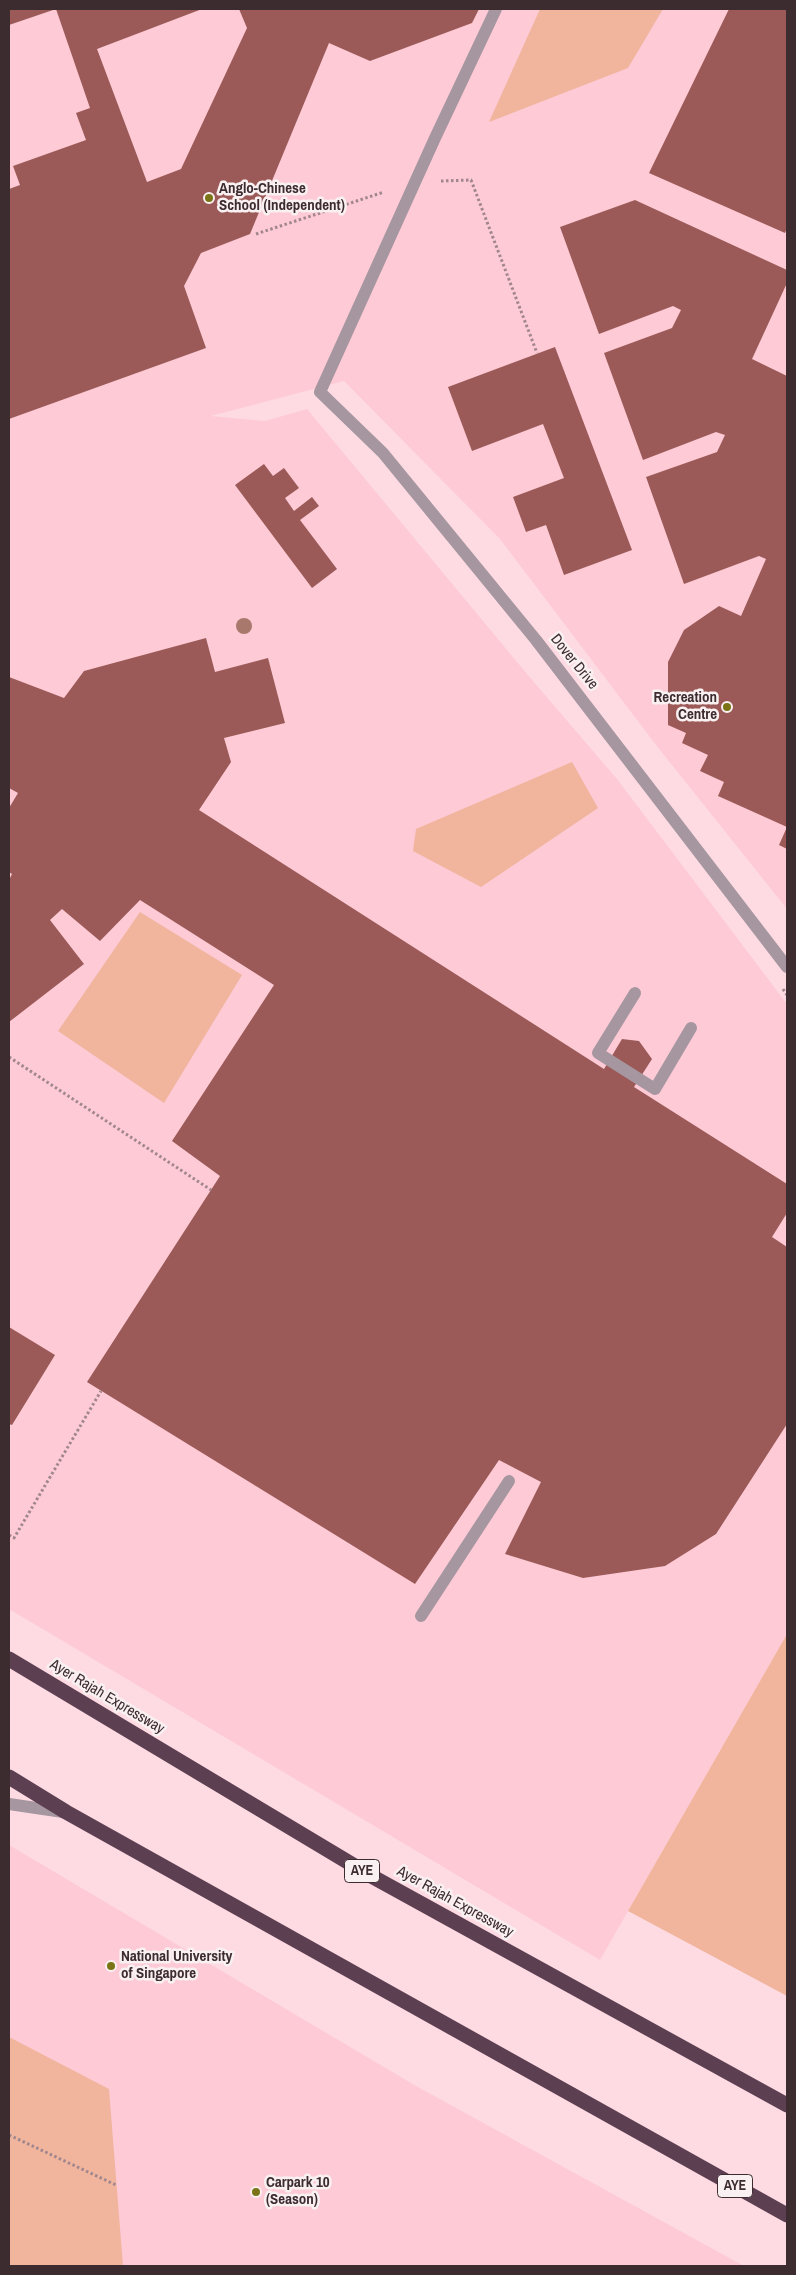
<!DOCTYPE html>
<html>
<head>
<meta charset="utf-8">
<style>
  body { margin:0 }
  #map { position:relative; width:796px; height:2275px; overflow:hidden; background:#fedbe3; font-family:"Archivo Narrow",sans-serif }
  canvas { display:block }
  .frame { position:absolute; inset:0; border:10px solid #3c2b2f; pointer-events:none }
</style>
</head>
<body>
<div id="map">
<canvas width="796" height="2275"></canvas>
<div class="frame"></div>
</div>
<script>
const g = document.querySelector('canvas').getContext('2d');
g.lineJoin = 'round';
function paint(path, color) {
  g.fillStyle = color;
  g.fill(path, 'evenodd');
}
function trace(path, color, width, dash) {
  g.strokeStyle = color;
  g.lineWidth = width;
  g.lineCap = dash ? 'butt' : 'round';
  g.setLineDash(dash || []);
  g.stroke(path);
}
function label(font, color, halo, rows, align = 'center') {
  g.font = font + ' "Archivo Narrow",sans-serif';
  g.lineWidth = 5;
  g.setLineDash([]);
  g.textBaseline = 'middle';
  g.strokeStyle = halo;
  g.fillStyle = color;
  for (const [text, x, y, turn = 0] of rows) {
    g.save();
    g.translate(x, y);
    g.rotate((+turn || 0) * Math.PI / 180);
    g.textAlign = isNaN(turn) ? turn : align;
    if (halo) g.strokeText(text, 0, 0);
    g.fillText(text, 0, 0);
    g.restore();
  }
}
paint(new Path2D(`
  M9 9H787V909L656 745 500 539 344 381 211 416 265 421 307 409 527 674 617 779 787 1004V1634L600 1960 9 1609Z
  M9 1845 416 2086 744 2266H9Z`), '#fdcad6');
paint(new Path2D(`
  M540 9H663L628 68 489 122Z
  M572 762 598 808 481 887 413 851 416 829Z
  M140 912 242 975 164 1103 58 1031Z
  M787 1634V1996L628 1911Z
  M9 2037 109 2089 123 2266H9Z`), '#f1b59d');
paint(new Path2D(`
  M9 9H56L9 25Z
  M56 9H202L97 49 147 182 181 169 247 28 239 9H479L472 23 370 61 329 43 250 234 201 253 184 286 206 348 9 419V189L20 185 13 166 86 140 76 113 90 108Z
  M729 9H787V228L785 233 649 173Z
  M635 200 787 270V283L752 359 787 376V849L779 845 787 827 718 796 724 782 700 771 708 755 682 743 686 733 668 725V662L684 630 719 606 741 616 766 559 759 556 684 584 646 477 717 452 725 435 716 432 643 460 604 353 672 328 681 310 673 306 599 334 560 227Z
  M555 347 632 550 564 575 546 525 526 532 513 497 564 478 543 424 472 451 448 387Z
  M264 464 273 476 284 468 299 488 285 498 294 511 312 497 319 506 300 520 337 569 312 588 235 485Z
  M206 638 215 672 268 658 285 723 224 738 231 762 199 810 604 1069 622 1039 639 1041 652 1059 634 1087 787 1184V1213L772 1237 787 1247V1424L716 1534 665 1566 583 1578 505 1554 541 1482 499 1460 415 1584 87 1382 220 1176 172 1141 274 985 140 900 100 941 62 909 50 920 84 964 9 1022V880L12 874 9 872V808L18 793 9 788V677L64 698 84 671Z
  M9 1327 55 1355 12 1425 9 1424Z`), '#9b5a57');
trace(new Path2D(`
  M441 181 471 180 537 353
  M256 234 384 192
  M783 989 787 995
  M9 1057 211 1190
  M9 1535 14 1538 101 1391
  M9 2135 116 2185`), '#a1878d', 3, [2.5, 2.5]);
trace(new Path2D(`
  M496 9 435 138 320 392 383 453 536 640 787 967
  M635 993 598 1053 655 1089 691 1028
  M421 1616 509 1481
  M9 1804 63 1812`), '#a696a0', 12);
trace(new Path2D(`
  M9 1659 373 1877 787 2105
  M9 1777 66 1812 787 2215`), '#5c3f51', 15);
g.fillStyle = '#a8786c';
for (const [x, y] of [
  [244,626]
]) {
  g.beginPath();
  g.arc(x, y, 8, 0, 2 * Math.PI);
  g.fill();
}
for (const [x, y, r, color] of [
  [209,198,5,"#7a7417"],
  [727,707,5,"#7a7417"],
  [111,1966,5,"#7a7417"],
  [256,2192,5,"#7a7417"]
]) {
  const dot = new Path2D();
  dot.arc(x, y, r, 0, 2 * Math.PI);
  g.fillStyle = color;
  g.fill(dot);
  trace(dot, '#f9f0f2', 2);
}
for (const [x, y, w] of [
  [362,1871,35],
  [735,2186,35]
]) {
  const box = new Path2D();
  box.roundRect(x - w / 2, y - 11.5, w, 23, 4);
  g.fillStyle = '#f9f0f2';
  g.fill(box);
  trace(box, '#3c2b2f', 1);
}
label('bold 14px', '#3c2b2f', null, [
  ["AYE",362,1871],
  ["AYE",735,2186]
]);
label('bold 15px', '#3c2b2f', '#f9f0f2', [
  ["Anglo-Chinese",219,189],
  ["School (Independent)",219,206],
  ["Recreation",717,698,"right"],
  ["Centre",717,715,"right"],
  ["National University",121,1957],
  ["of Singapore",121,1974],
  ["Carpark 10",266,2183],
  ["(Season)",266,2200]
], 'left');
label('15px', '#3c2b2f', '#f9f0f2', [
  ["Dover Drive",574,662,51],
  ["Ayer Rajah Expressway",107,1697,31],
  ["Ayer Rajah Expressway",455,1902,29]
]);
</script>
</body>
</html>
